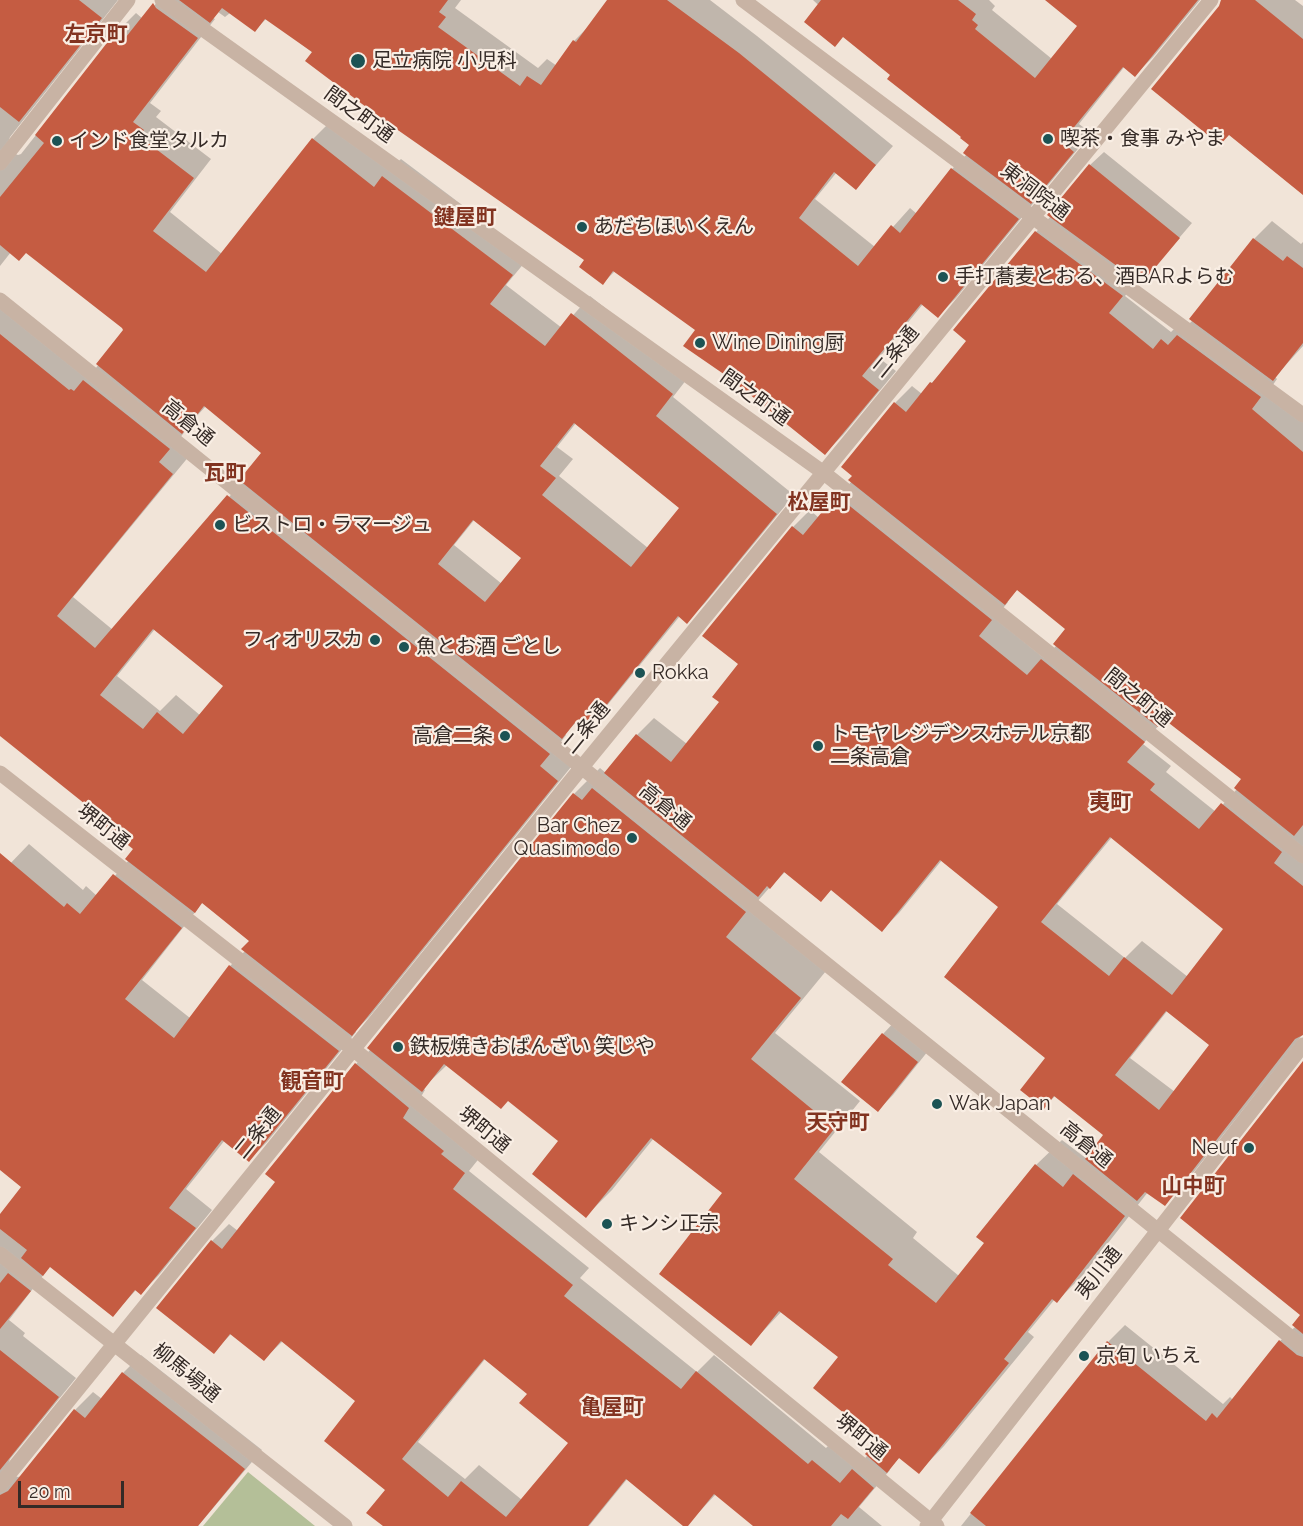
<!DOCTYPE html>
<html>
<head>
<meta charset="utf-8">
<style>
  body { margin:0 }
  #map { position:relative; width:1303px; height:1526px; overflow:hidden; background:#f1e4d8; font-family:Raleway,sans-serif }
  canvas { display:block }
  .scale { position:absolute; left:18px; top:1481px; width:106px; height:27px; box-sizing:border-box; border:3px solid #342a26; border-top:0; padding-left:8px; font-size:18px; line-height:21px; white-space:nowrap; color:#342a26; -webkit-text-stroke:4px #f9eee4; paint-order:stroke }
</style>
</head>
<body>
<div id="map">
<canvas width="1303" height="1526"></canvas>
<div class="scale">20 m</div>
</div>
<script>
const g = document.querySelector('canvas').getContext('2d');
g.lineJoin = 'round';
function paint(path, color) {
  g.fillStyle = color;
  g.fill(path, 'evenodd');
}
function trace(path, color, width, dash) {
  g.strokeStyle = color;
  g.lineWidth = width;
  g.lineCap = dash ? 'butt' : 'round';
  g.setLineDash(dash || []);
  g.stroke(path);
}
function label(font, color, halo, rows, align = 'center') {
  g.font = font + ' Raleway,"Noto Sans JP",sans-serif';
  g.lineWidth = 4.5;
  g.setLineDash([]);
  g.textBaseline = 'middle';
  g.strokeStyle = halo;
  g.fillStyle = color;
  for (const [text, x, y, turn = 0] of rows) {
    g.save();
    g.translate(x, y);
    g.rotate((+turn || 0) * Math.PI / 180);
    g.textAlign = isNaN(turn) ? turn : align;
    if (halo) g.strokeText(text, 0, 0);
    g.fillText(text, 0, 0);
    g.restore();
  }
}
paint(new Path2D(`
  M248 1472 315 1526H203Z`), '#b4bf98');
paint(new Path2D(`
  M0 0H118L10 137 8 143 11 152 18 155 21 154 118 31 136 13 143 19 159 0H461L455 8 538 68 547 59 557 66 574 41 590 25 609 0H710L757 36 893 146 856 188 837 172 815 199 875 247 910 208 917 214 952 169 967 154 971 145 892 75 813 0H989L995 6 992 10 1052 59 1079 26 1048 0H1200L1153 57 1135 75 1125 66 1079 124 1091 133 1049 184 1034 199 1036 200 956 298 938 316 923 304 879 358 896 371 843 435 825 453 697 330 615 271 603 283 586 260 267 18 255 30 230 13 225 17 218 12 213 18 215 19 150 103 161 111 156 117 211 159 170 212 222 254 313 139 331 121 391 168 401 159 530 256 506 285 562 328 590 296 690 375 673 397 794 495 705 603 687 621 680 616 605 708 587 726 579 719 565 734 566 735 557 747 575 762 370 1016 355 1031 356 1032 267 1142 249 1160 225 1140 186 1189 212 1210 159 1275 141 1293 136 1290 113 1315 51 1265 9 1320 25 1333 23 1336 76 1378 10 1459 8 1465 11 1474 18 1477 22 1476 75 1410 93 1392 102 1399 123 1373 141 1355 262 1450 198 1526H0V1217L24 1187 0 1168V865L5 869 29 844 83 890 86 886 97 896 129 860 135 849 87 803 0 734V297L92 373 125 331 124 327 26 251 11 252 0 266ZM206 406 264 452 243 481 113 630 73 597 190 455 176 443 186 430 185 429ZM576 423 681 508 648 548 559 476 573 459 557 447ZM475 519 523 558 502 584 454 545ZM155 629 226 686 201 716 176 695 160 711 117 676ZM203 902 251 940 245 951 230 966 190 1018 142 980Z
  M1221 0H1295L1303 6V193L1220 7Z
  M1104 152 1192 223 1149 273 1144 270 1137 277 1139 278 1125 296 1171 332 1180 323 1185 328 1193 320 1254 239 1272 221 1301 244 1303 242V346L1275 377 1277 379 1268 392 1303 421V1034L1182 1187 1165 1204 1148 1192 1083 1275 1057 1301 1055 1299 1028 1332 1034 1337 944 1446 919 1472 900 1457 889 1469 890 1470 859 1507 882 1526H756L716 1494 686 1526 628 1478 589 1526H385L387 1489 358 1401 283 1341 264 1359 232 1333 214 1352 212 1241 229 1224 238 1231 278 1182 356 1064 371 1049 574 794 600 768 606 773 637 735 654 718 687 744 721 702 740 664 793 527 810 510 819 518 852 481 895 403 912 386 922 394 947 366 968 340 1036 232 1051 216 1090 165ZM1018 589 1067 629 1057 645 1044 658 995 618 1008 602 1006 601ZM1165 718 1243 779 1237 789 1216 812 1166 772 1171 766 1143 744ZM1112 837 1225 928 1188 977 1142 941 1125 958 1057 904ZM942 860 1000 907 1047 1058 1044 1107 1056 1095 1105 1135 1087 1159 1062 1140 1036 1165 986 1243 959 1276 913 1238 917 1232 819 1152 860 1101 775 1033 826 971 750 910 770 887 786 871 821 900 832 889 882 930 899 913ZM1168 1010 1211 1045 1175 1092 1130 1058ZM447 1065 508 1099 560 1141 586 1216 612 1190 654 1138 724 1193 751 1344 782 1311 840 1357 879 1440 868 1455 857 1466 830 1444 826 1448 714 1355 697 1372 580 1278 589 1268 469 1171 481 1156 419 1100 425 1090 423 1088ZM486 1358 529 1394 571 1443 522 1500 479 1465 465 1479 418 1442Z
  M898 1018 932 1046 893 1095 878 1110 883 1034Z
  M1303 1063V1526H961L1108 1342 1125 1325 1223 1404 1230 1397 1233 1400 1280 1341 1295 1327 1302 1315Z`), '#0003');
paint(new Path2D(`
  M0 0H79L102 18 19 122 0 107Z
  M179 0H448L439 12 446 17 438 27 520 86 527 76 541 85 573 40 576 42 607 0H667L739 53 876 165 856 190 834 172 799 218 858 266 891 225 900 233 951 168 1019 219 938 318 921 304 862 376 879 390 825 455 728 377 683 346 695 330 613 271 603 285 579 267 584 260 382 119 305 61 312 52 265 19 255 32 222 8 210 23Z
  M821 0H958L976 14 972 20 978 25 975 29 1035 78 1077 26 1045 0H1198L1135 77 1123 67 1062 142 1074 152 1031 204 963 153 969 145 960 138 961 137 887 79 890 75 843 37 835 47 804 22Z
  M1221 0H1255L1303 39V195L1229 135 1220 145 1151 89 1219 6Z
  M153 3 156 8 198 38 133 122 144 130 139 136 194 178 153 231 206 272 312 138 374 187 382 176 513 275 490 304 545 346 571 313 673 394 656 416 777 514 687 624 678 616 588 728 577 720 562 739 239 480 261 453 204 406 182 434 96 364 123 330 122 328 26 253 19 261 0 245V197L44 143 35 135 117 30 126 37ZM574 423 679 508 631 567 542 495 556 478 540 466ZM473 520 521 558 485 602 438 564Z
  M1089 164 1180 238 1149 275 1144 271 1136 280 1047 215Z
  M1035 231 1123 296 1109 313 1153 349 1161 339 1168 345 1177 335 1261 397 1252 409 1303 452V825L1294 836 1234 788 1241 779 1165 720 1158 727 1053 644 1065 629 1017 590 1005 605 848 480 852 476 841 467 894 402 906 412 930 382 932 383 966 341 953 330Z
  M1253 238 1283 261 1287 256 1303 268V343L1273 381 1189 319Z
  M0 334 69 390 71 389 74 391 83 380 170 449 159 462 173 474 57 616 95 648 227 495 550 754 540 766 558 781 352 1036 241 949 249 941 202 903 195 913 125 859 133 849 95 819 97 817 83 806 85 804 0 736ZM153 629 223 686 183 734 157 712 143 729 100 695Z
  M836 495 992 620 979 636 1027 675 1041 659 1145 742 1127 762 1155 784 1150 790 1199 829 1221 803 1282 852 1274 863 1303 886V1035L1295 1039 1165 1206 1145 1192 1137 1201 1085 1159 1103 1135 1054 1096 1044 1109 1020 1090 1045 1058 944 977 998 907 940 860 882 932 831 890 821 902 784 872 770 889 767 886 758 897 604 773 636 734 671 762 719 702 712 697 738 664 702 636 792 526 803 535ZM1110 837 1223 929 1172 995 1124 957 1109 976 1041 922ZM1166 1011 1209 1045 1159 1110 1115 1075Z
  M592 788 746 912 726 937 801 998 751 1059 835 1128 794 1179 893 1259 888 1265 936 1303 984 1243 976 1237 1035 1164 1063 1187 1073 1174 1125 1216 1057 1303 1052 1299 1004 1359 1009 1363 919 1474 899 1458 887 1473 865 1454 877 1440 813 1388 838 1357 779 1311 751 1346 659 1274 722 1193 651 1138 586 1218 532 1174 558 1141 508 1101 501 1109 444 1064 422 1092 367 1048 573 793 582 800Z
  M0 853 64 907 67 903 80 914 113 874 182 928 125 999 174 1038 229 965 339 1051 249 1162 222 1140 169 1208 196 1228 141 1295 135 1290 113 1317 50 1267 43 1276 21 1258 27 1250 0 1229V1214L21 1187 0 1170Z
  M882 1033 918 1062 878 1112 841 1082Z
  M1303 1061V1334L1292 1325 1300 1315 1180 1218Z
  M355 1063 409 1108 403 1118 444 1151 441 1154 465 1173 453 1189 573 1285 564 1296 681 1389 696 1371 808 1464 812 1460 840 1483 852 1469 874 1488 848 1519 841 1514 831 1526H753L714 1494 688 1526H683L626 1479 588 1526H383L366 1513 385 1490 324 1441 355 1401 281 1341 264 1361 230 1334 214 1354 156 1308 211 1240 222 1249 275 1182 265 1174ZM484 1359 527 1394 519 1403 568 1443 506 1517 461 1481 448 1497 402 1459Z
  M8 1273 31 1291 0 1329V1283Z
  M1279 1340 1297 1355 1303 1357V1526H986L970 1513 1107 1341 1206 1421 1212 1413 1217 1418Z
  M0 1350 59 1397 0 1470Z
  M122 1372 245 1469 198 1526H0V1495L8 1491 74 1409 85 1418Z`), '#c55c42');
trace(new Path2D(`
  M162 0 824 473 1303 856
  M743 0 1034 218 1303 415
  M0 163 128 0
  M0 300 1303 1347
  M0 773 353 1049 937 1526
  M0 1254 345 1526
  M0 1485 582 767 1211 0
  M927 1526 1303 1045`), '#c8b3a4', 15);
for (const [x, y, r, color] of [
  [358,61,8,"#1c5354"],
  [1048,139,6,"#1c5354"],
  [57,141,6,"#1c5354"],
  [582,227,6,"#1c5354"],
  [943,277,6,"#1c5354"],
  [700,343,6,"#1c5354"],
  [220,525,6,"#1c5354"],
  [375,640,6,"#1c5354"],
  [404,647,6,"#1c5354"],
  [640,673,6,"#1c5354"],
  [505,736,6,"#1c5354"],
  [818,746,6,"#1c5354"],
  [632,838,6,"#1c5354"],
  [398,1047,6,"#1c5354"],
  [937,1104,6,"#1c5354"],
  [1249,1148,6,"#1c5354"],
  [607,1224,6,"#1c5354"],
  [1084,1356,6,"#1c5354"]
]) {
  const dot = new Path2D();
  dot.arc(x, y, r, 0, 2 * Math.PI);
  g.fillStyle = color;
  g.fill(dot);
  trace(dot, '#f9eee4', 2);
}
label('20px', '#342a26', '#f9eee4', [
  ["足立病院 小児科",372,61],
  ["喫茶・食事 みやま",1060,139],
  ["インド食堂タルカ",69,141],
  ["あだちほいくえん",594,227],
  ["手打蕎麦とおる、酒BARよらむ",955,277],
  ["Wine Dining厨",712,343],
  ["ビストロ・ラマージュ",232,525],
  ["フィオリスカ",363,640,"right"],
  ["魚とお酒 ごとし",416,647],
  ["Rokka",652,673],
  ["トモヤレジデンスホテル京都",830,734],
  ["二条高倉",830,757],
  ["高倉二条",493,736,"right"],
  ["Bar Chez",620,826,"right"],
  ["Quasimodo",620,849,"right"],
  ["鉄板焼きおばんざい 笑じや",410,1047],
  ["Wak Japan",949,1104],
  ["Neuf",1237,1148,"right"],
  ["キンシ正宗",619,1224],
  ["京旬 いちえ",1096,1356]
], 'left');
label('20px', '#342a26', '#f9eee4', [
  ["間之町通",359,115,36],
  ["東洞院通",1035,192,37],
  ["二条通",896,352,-51],
  ["間之町通",755,398,36],
  ["高倉通",188,423,39],
  ["間之町通",1138,698,39],
  ["二条通",587,728,-51],
  ["高倉通",665,807,39],
  ["堺町通",103,827,38],
  ["堺町通",484,1130,39],
  ["二条通",258,1133,-51],
  ["高倉通",1086,1145,39],
  ["夷川通",1099,1273,-52],
  ["柳馬場通",186,1373,39],
  ["堺町通",861,1437,39]
]);
label('bold 21px', '#823320', '#f9eee4', [
  ["左京町",96,35],
  ["鍵屋町",465,218],
  ["瓦町",225,474],
  ["松屋町",819,503],
  ["夷町",1110,803],
  ["観音町",312,1082],
  ["天守町",838,1123],
  ["山中町",1193,1187],
  ["亀屋町",612,1408]
]);
</script>
</body>
</html>
